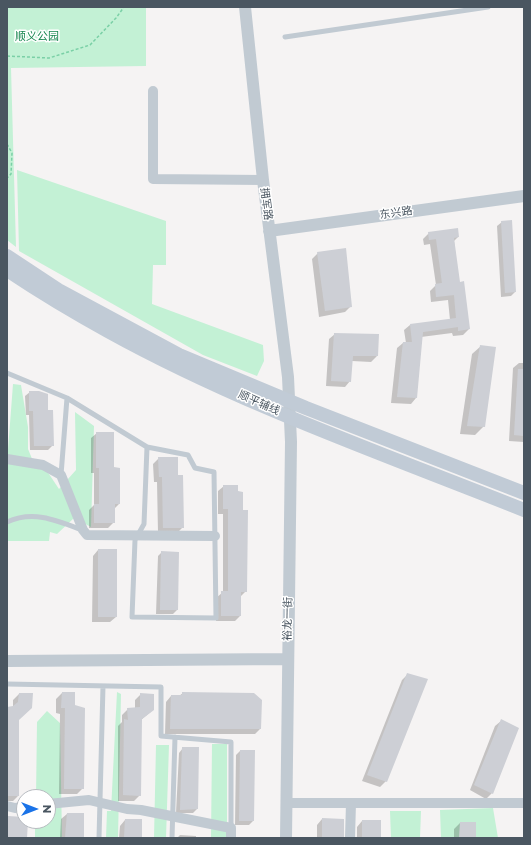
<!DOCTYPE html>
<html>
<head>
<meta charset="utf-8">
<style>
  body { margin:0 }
  #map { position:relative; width:531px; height:845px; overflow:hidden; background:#f5f3f3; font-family:Montserrat,sans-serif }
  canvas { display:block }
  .frame { position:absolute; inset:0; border:8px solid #4a5661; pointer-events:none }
  .north { position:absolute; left:16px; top:789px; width:40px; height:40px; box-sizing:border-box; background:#fff; border:1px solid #b7bbc0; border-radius:50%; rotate:90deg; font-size:11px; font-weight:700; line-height:16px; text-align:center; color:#4a5661 }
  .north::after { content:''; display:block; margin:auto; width:14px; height:18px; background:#1a73e8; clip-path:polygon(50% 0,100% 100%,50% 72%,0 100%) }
</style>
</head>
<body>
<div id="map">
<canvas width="531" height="845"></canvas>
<div class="frame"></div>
<div class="north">N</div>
</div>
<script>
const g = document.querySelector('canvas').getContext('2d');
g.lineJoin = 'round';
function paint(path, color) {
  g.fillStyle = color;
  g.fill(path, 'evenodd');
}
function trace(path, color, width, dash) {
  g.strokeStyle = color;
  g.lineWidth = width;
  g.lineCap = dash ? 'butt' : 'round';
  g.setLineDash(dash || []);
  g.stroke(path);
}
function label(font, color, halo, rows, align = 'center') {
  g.font = font + ' Montserrat,"Noto Sans SC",sans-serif';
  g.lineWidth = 3;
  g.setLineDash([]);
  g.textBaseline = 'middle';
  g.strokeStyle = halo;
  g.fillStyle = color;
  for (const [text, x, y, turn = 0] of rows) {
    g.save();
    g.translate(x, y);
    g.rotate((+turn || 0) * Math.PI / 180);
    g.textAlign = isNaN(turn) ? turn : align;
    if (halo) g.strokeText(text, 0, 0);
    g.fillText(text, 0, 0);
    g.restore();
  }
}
paint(new Path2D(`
  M7 7H146V66L11 68 16 247 7 240Z
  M17 170 166 221V265H153L152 304 263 345 264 361 257 376 203 355 19 251Z
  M13 384 21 385 28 427V449L35 466 47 471 59 489 76 470 75 412 94 426 91 527 74 518 57 534 50 532 49 541H8L7 543V463Z
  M117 692 121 694 118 838H106L107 811H111Z
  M47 711 60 723 62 838H35V821H48V797H36L37 722Z
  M212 744H227V838H211Z
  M156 745H169L166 838H154Z
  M493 808 498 838H441L440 810Z
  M390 811H421L420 838H391Z`), '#c3f1d5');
paint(new Path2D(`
  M502 222 515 292 511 296 501 297 497 226Z
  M429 233 458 237 454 241 459 283 469 329 463 335 453 336 452 333 421 337 416 398 411 404 391 403 397 348 403 343H406L404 330 410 325 450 320 448 300 431 302 430 291 436 285 430 244 424 245 423 239Z
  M318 253 351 306 345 312 319 317 312 259Z
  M335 334 378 335 377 356 371 362 352 361 350 381 345 387 326 386 329 339Z
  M481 346 484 426 475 435 460 434 472 354Z
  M519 363H524V442L509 441 513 368Z
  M30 392 47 411 53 445 48 450H30L29 415H26L25 396Z
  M97 433 113 468 119 504 114 509V522L108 528H89V510L94 505V473H91V438Z
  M159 458 177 476 183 527 177 533H158L157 482H154L153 464Z
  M224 486 237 492 246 591 240 597V616L235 621H216V598L223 592V514H218V491Z
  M98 550 116 617 110 622H92L93 556Z
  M162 552 178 553 177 610 173 614H156L158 556Z
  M408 674 386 781 380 787 362 781 402 680Z
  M62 693 74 706 83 788 77 794H59L60 714 56 713V699Z
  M183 693 260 729 255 734H165L166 702 171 696H179Z
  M19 694 18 796 13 801H7V708L13 707V700Z
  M141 694 153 710 141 720 140 795 134 801H118V726L122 722V715L128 709 135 708V700Z
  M501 721 492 793 486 799 470 790 495 726Z
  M183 748 197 809 193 813H176L179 753Z
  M240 751 253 821 249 825H235L236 755Z
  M67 814H83V838H60L61 819Z
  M9 817 24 818V821H27L26 838H7V819Z
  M322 819 343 838H317V825Z
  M125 820 141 838H119L120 826Z
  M362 821 380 838H357V827Z
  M460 823 475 838H454V829Z
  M180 835 196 836V838H177Z`), '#0003');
paint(new Path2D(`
  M512 220 516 292 505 293 501 221Z
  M458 228 459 237 454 238 460 282 464 281 470 329 458 331V327L423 332 417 398 397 397 403 342H412L410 324 456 318 454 295 436 297 435 284 442 283 436 239 429 240 428 232Z
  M346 248 352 307 325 311 317 252Z
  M334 333 379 334 378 356H353L351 382 331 381Z
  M480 345 496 347 485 427 467 426Z
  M518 369H524V436L514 435Z
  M29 391H39L48 394V410H53L54 446H34L33 411H29Z
  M96 432H114V467L120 468V504H115V523H94V504H99V468H96Z
  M158 457H178V475H183L184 528H163L162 477H159Z
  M223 485H238V491L243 492V510H248L247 592H241V616H221V591H228V509H223Z
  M98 549H117V617H98Z
  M161 551 179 552 178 610H160Z
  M407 673 428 679 387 782 367 775Z
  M62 692H75V705L85 708 84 789H64L65 708H61Z
  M182 692 254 693 262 700 261 729H170L171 695H182Z
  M19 693H33L32 708 19 720V796H7V707L13 706 18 702Z
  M140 693 154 694V710L142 719 141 796 123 795 124 719 128 720 127 708 140 707Z
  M501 719 519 728 493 794 474 785Z
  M182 747H199L198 809 180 810Z
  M240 750H255L254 821H239Z
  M67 813H84V838H65Z
  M8 816 24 817V821H28L27 838H8Z
  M322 818 344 819V838H322Z
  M125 819H142V838H124Z
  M362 820H381V838H362Z
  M460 822H476V838H459Z`), '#cdcfd5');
trace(new Path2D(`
  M7 56 49 58 90 45 116 18 124 7
  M7 144 12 153 11 174 7 178`), '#7ad0a6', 1.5, [3, 2]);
trace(new Path2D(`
  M285 37 488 7
  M7 373 67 398
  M147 447 188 455 195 468 214 472 216 618 132 617 135 540 144 524Z
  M61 475 67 398 147 447
  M7 522C33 510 56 520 82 530
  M7 684 161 687V736L231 742V828
  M99 838 103 686
  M172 838 175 737`), '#c1cad2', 5);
trace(new Path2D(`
  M153 91V179L263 180
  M7 459 43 465 61 475 83 530 87 535 215 536
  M286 803H524
  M48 804 89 800 127 809 141 810 231 828V838
  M7 806 15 808 24 807
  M350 838 351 803`), '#c1cad2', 10);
trace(new Path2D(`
  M245 7 263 180 288 377 291 442 286 838
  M269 231 524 196
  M7 661 287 659`), '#c1cad2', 12);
trace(new Path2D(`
  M7 256 60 291 179 355 306 408 524 493
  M7 270C40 292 73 312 108 331 240 404 384 454 524 510`), '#c1cbd6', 14);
label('11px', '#17864f', '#fff', [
  ["顺义公园",37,37]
]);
label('11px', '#4a5661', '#fff', [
  ["拥军路",266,204,83],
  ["东兴路",396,213,-8],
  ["顺平辅线",259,403,24],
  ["裕龙一街",288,619,-89]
]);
</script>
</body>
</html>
